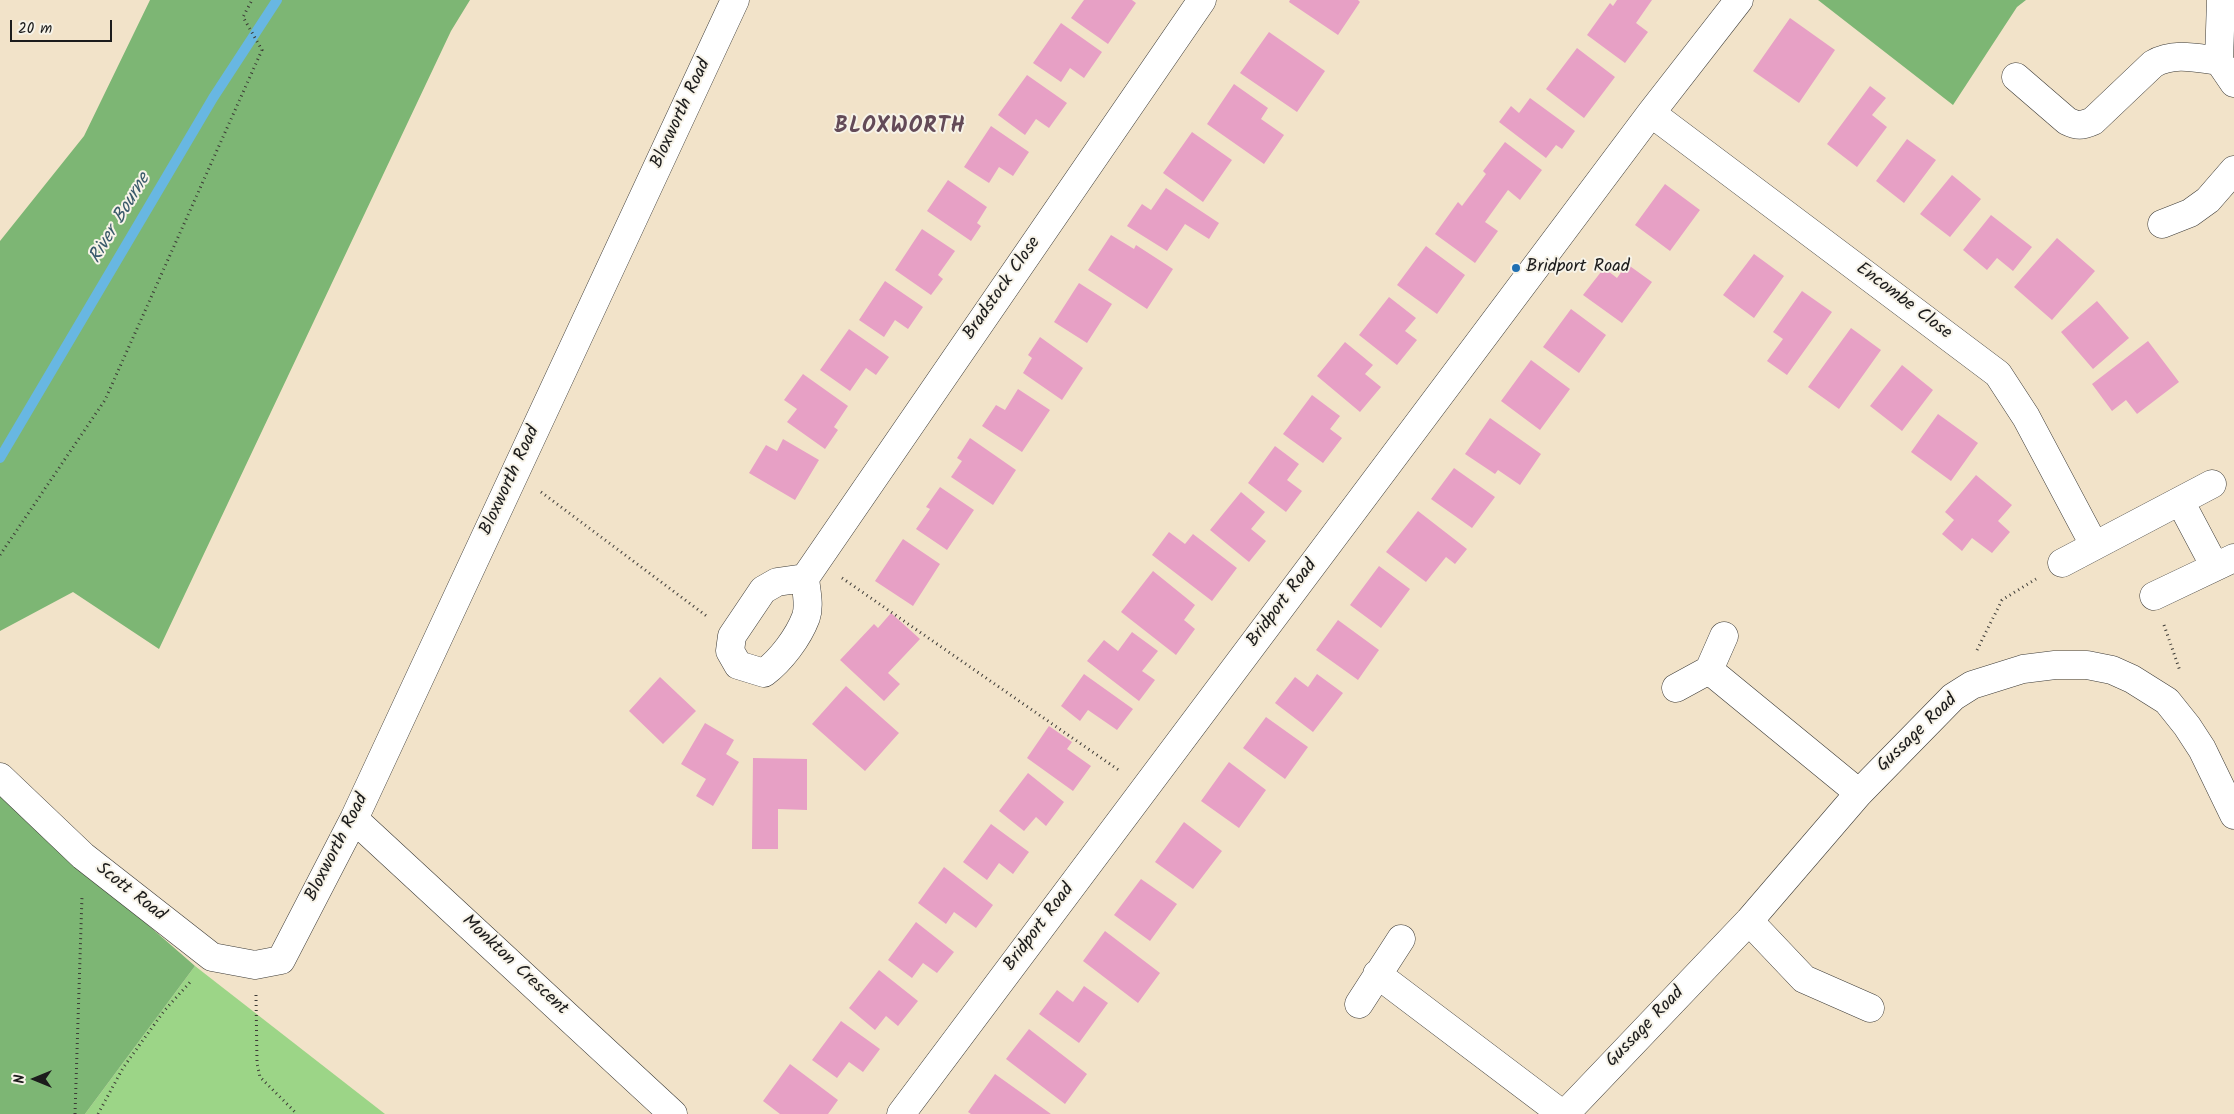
<!DOCTYPE html>
<html>
<head>
<meta charset="utf-8">
<style>
  body { margin:0 }
  #map { position:relative; width:2234px; height:1114px; overflow:hidden; background:#f2e3c9; font-family:Kalam,sans-serif }
  canvas { display:block }
  .north { position:absolute; left:10px; top:1054px; width:50px; height:50px; -webkit-text-stroke:4px #f7f3e8; paint-order:stroke; rotate:270deg; font-size:14px; font-weight:700; line-height:20px; text-align:center; color:#1c1c1c }
  .north::after { content:''; display:block; margin:auto; width:18px; height:22px; background:#1c1c1c; clip-path:polygon(50% 0,100% 100%,50% 72%,0 100%) }
  .scale { position:absolute; left:10px; top:20px; width:102px; height:22px; box-sizing:border-box; border:2px solid #1c1c1c; border-top:0; padding-left:6px; font-size:15px; line-height:18px; white-space:nowrap; color:#1c1c1c; -webkit-text-stroke:4px #f7f3e8; paint-order:stroke }
</style>
</head>
<body>
<div id="map">
<canvas width="2234" height="1114"></canvas>
<div class="north">N</div>
<div class="scale">20 m</div>
</div>
<script>
const g = document.querySelector('canvas').getContext('2d');
g.lineJoin = 'round';
function paint(path, color) {
  g.fillStyle = color;
  g.fill(path, 'evenodd');
}
function trace(path, color, width, dash) {
  g.strokeStyle = color;
  g.lineWidth = width;
  g.lineCap = dash ? 'butt' : 'round';
  g.setLineDash(dash || []);
  g.stroke(path);
}
function label(font, color, halo, rows, align = 'center') {
  g.font = font + ' Kalam,sans-serif';
  g.lineWidth = 4;
  g.setLineDash([]);
  g.textBaseline = 'middle';
  g.strokeStyle = halo;
  g.fillStyle = color;
  for (const [text, x, y, turn = 0] of rows) {
    g.save();
    g.translate(x, y);
    g.rotate((+turn || 0) * Math.PI / 180);
    g.textAlign = isNaN(turn) ? turn : align;
    if (halo) g.strokeText(text, 0, 0);
    g.fillText(text, 0, 0);
    g.restore();
  }
}
paint(new Path2D(`
  M195 966 385 1114H85Z`), '#9cd587');
paint(new Path2D(`
  M150 0H470L451 31 159 649 73 592 0 631V241L84 136Z
  M1818 0H2026L2017 7 1953 105Z
  M0 796 195 966 85 1114H0Z`), '#7db674');
trace(new Path2D(`
  M0 458 213 98 277 0`), '#68b7e2', 10);
paint(new Path2D(`
  M1084 0H1132L1136 3 1108 44 1071 18Z
  M1290 0H1358L1360 2 1338 35 1289 2Z
  M1617 0H1652L1636 23 1648 32 1625 63 1587 35 1610 3 1613 6Z
  M1790 18 1835 50 1799 103 1753 71Z
  M1061 23 1102 52 1084 78 1070 68 1061 82 1033 63Z
  M1269 32 1325 71 1297 112 1240 73Z
  M1577 48 1615 77 1584 118 1546 89Z
  M1027 75 1067 103 1049 128 1036 119 1025 135 998 115Z
  M1234 84 1268 108 1261 119 1284 135 1264 164 1207 124Z
  M1870 86 1886 98 1872 115 1887 127 1857 167 1827 144Z
  M1530 98 1575 131 1562 149 1556 145 1546 158 1499 122 1511 106 1519 113Z
  M991 126 1029 152 1013 176 999 167 989 183 964 167Z
  M1192 132 1232 160 1203 202 1163 173Z
  M1907 139 1936 160 1904 203 1876 181Z
  M1505 142 1542 170 1520 200 1508 190 1485 222 1498 231 1475 263 1435 234 1458 202 1462 206 1486 174 1483 171Z
  M1952 175 1981 199 1950 237 1920 214Z
  M948 180 987 207 977 223 981 226 971 241 927 211Z
  M1665 184 1700 210 1670 251 1635 225Z
  M1166 188 1219 223 1209 239 1185 224 1167 251 1127 226 1142 204 1151 210Z
  M1991 215 2032 247 2013 271 1997 258 1987 270 1963 250Z
  M922 229 955 251 938 275 943 279 931 295 895 270Z
  M1111 235 1134 249 1136 245 1173 269 1147 309 1088 270Z
  M2057 238 2095 271 2052 320 2014 287Z
  M1426 246 1465 275 1437 314 1397 285Z
  M1754 254 1784 276 1754 318 1723 295Z
  M1627 264 1652 282 1622 323 1583 295 1604 268 1617 278Z
  M885 281 923 307 908 329 895 320 884 337 859 320Z
  M1079 283 1112 304 1087 343 1054 322Z
  M1802 291 1832 312 1787 375 1767 361 1783 339 1773 332Z
  M1389 297 1416 318 1405 331 1417 340 1397 365 1359 335Z
  M2097 301 2129 338 2093 369 2061 332Z
  M1571 309 1606 335 1579 373 1543 347Z
  M1851 328 1881 350 1839 409 1808 387Z
  M849 329 889 357 876 375 866 368 850 391 820 370Z
  M1040 337 1083 368 1062 400 1023 373 1032 358 1028 355Z
  M2148 341 2179 382 2137 414 2126 400 2112 411 2092 384Z
  M1345 342 1373 365 1365 374 1381 387 1360 412 1317 376Z
  M1531 360 1570 389 1540 430 1501 401Z
  M1902 365 1933 390 1902 431 1870 406Z
  M803 374 848 406 834 427 838 430 825 449 787 422 797 409 784 400Z
  M1018 389 1050 410 1022 452 982 426 996 405 1005 410Z
  M1312 395 1340 416 1330 429 1342 438 1323 463 1283 434Z
  M1938 414 1978 443 1951 481 1911 452Z
  M1490 418 1541 454 1520 485 1498 470 1495 474 1465 454Z
  M970 438 1016 470 993 505 951 477 962 461 957 458Z
  M783 439 819 460 795 500 749 473 766 445 777 451Z
  M1275 446 1299 464 1287 480 1302 491 1286 512 1248 483Z
  M1454 468 1495 497 1472 528 1431 499Z
  M1976 475 2012 505 1998 521 2010 532 1992 553 1972 538 1962 551 1942 534 1954 520 1945 512Z
  M940 487 974 510 947 550 916 529 930 509 926 507Z
  M1241 492 1265 512 1251 529 1266 541 1249 562 1210 530Z
  M1418 511 1467 549 1455 564 1446 557 1426 582 1386 552Z
  M1169 532 1185 544 1193 534 1237 568 1212 601 1152 555Z
  M903 539 940 564 913 606 875 581Z
  M1379 566 1410 589 1381 628 1350 605Z
  M1153 571 1195 605 1184 620 1195 629 1176 655 1121 612Z
  M891 613 920 639 888 673 900 684 884 701 840 660 874 624 878 628Z
  M1338 620 1379 650 1358 680 1316 650Z
  M1132 632 1158 651 1142 671 1155 680 1139 701 1087 661 1104 640 1118 651Z
  M1084 674 1133 709 1117 730 1088 710 1080 721 1061 706Z
  M1317 674 1343 693 1313 732 1275 703 1295 677 1308 687Z
  M660 677 696 711 663 744 629 711Z
  M846 686 899 733 865 771 812 724Z
  M1266 717 1308 747 1285 779 1243 748Z
  M705 723 734 740 726 754 739 762 713 806 696 796 706 779 681 764Z
  M1049 726 1072 742 1067 749 1091 766 1073 791 1027 758Z
  M753 758 807 759V810L778 809V849H752Z
  M1229 762 1266 790 1239 828 1201 801Z
  M1028 773 1064 802 1046 826 1036 817 1024 831 999 811Z
  M1184 822 1222 851 1193 889 1155 862Z
  M991 824 1029 852 1013 874 999 863 987 880 963 862Z
  M944 867 993 905 976 928 954 912 946 924 918 903Z
  M1141 879 1177 904 1150 941 1114 915Z
  M916 922 954 952 937 973 923 963 912 978 888 960Z
  M1105 931 1160 973 1138 1003 1083 961Z
  M879 970 918 1001 898 1026 886 1016 875 1030 849 1008Z
  M1084 986 1108 1003 1079 1043 1039 1014 1057 990 1073 1002Z
  M841 1021 880 1049 863 1072 849 1062 837 1078 812 1060Z
  M1029 1029 1087 1074 1065 1104 1006 1059Z
  M790 1064 838 1100 828 1114H780L763 1101Z
  M995 1074 1051 1114H971L968 1112Z`), '#e7a0c5');
const minor = new Path2D(`
  M2219 61 2221 0
  M2219 61 2234 83
  M2016 77 2067 121C2077 126 2082 126 2093 121L2153 64C2174 52 2196 58 2219 61
  M1651 113 1998 374 2026 417 2094 545
  M2162 224 2190 213 2208 200 2234 170
  M2180 501 2215 567
  M2062 563 2212 484
  M805 578 777 582 763 590 732 636 730 651 738 665 764 673C781 660 798 638 806 617 810 605 806 590 805 578L1202 0
  M2154 596 2234 558
  M1709 670 1859 793
  M1676 688 1709 670 1724 636
  M0 777 83 856 212 957 255 965 281 960 354 819 735 0
  M354 819 673 1114
  M1749 921 1804 979 1870 1008
  M1377 974 1562 1114
  M1359 1004 1401 939
  M901 1114 1651 113 1739 0
  M1565 1114 1749 921 1859 793 1953 697 1972 685 2023 669 2055 665H2087L2112 670 2132 679 2167 701 2187 726 2202 749 2234 815`);
trace(minor, '#3c3a36', 29);
trace(new Path2D(`
  M541 492 708 617
  M0 555 105 400 262 50 243 17 252 0
  M842 578 1120 771
  M2164 625 2180 671
  M1977 650 2002 600 2036 579
  M256 995 257 1063 260 1077 297 1114
  M75 1114 82 896
  M98 1114 123 1068 164 1011 192 980`), '#3c3a36', 3, [1, 4]);
trace(minor, '#fff', 28);
for (const [x, y, r, color] of [
  [1516,268,5,"#1f6fb2"]
]) {
  const dot = new Path2D();
  dot.arc(x, y, r, 0, 2 * Math.PI);
  g.fillStyle = color;
  g.fill(dot);
  trace(dot, '#f7f3e8', 2);
}
label('18px', '#1c1c1c', '#f7f3e8', [
  ["Bloxworth Road",682,114,-65],
  ["Bradstock Close",1003,289,-55],
  ["Encombe Close",1903,302,37],
  ["Bloxworth Road",511,481,-65],
  ["Bridport Road",1283,604,-53],
  ["Gussage Road",1918,734,-44],
  ["Bloxworth Road",338,848,-63],
  ["Scott Road",130,893,38],
  ["Bridport Road",1040,928,-53],
  ["Monkton Crescent",514,966,43],
  ["Gussage Road",1646,1028,-46]
]);
label('18px', '#1c1c1c', '#f7f3e8', [
  ["Bridport Road",1526,268]
], 'left');
label('italic 19px', '#3a5a6b', '#f7f3e8', [
  ["River Bourne",121,219,-59]
]);
g.letterSpacing = '1px';
label('bold 22px', '#634a57', '#f7f3e8', [
  ["BLOXWORTH",900,128]
]);
g.letterSpacing = '0px';
</script>
</body>
</html>
